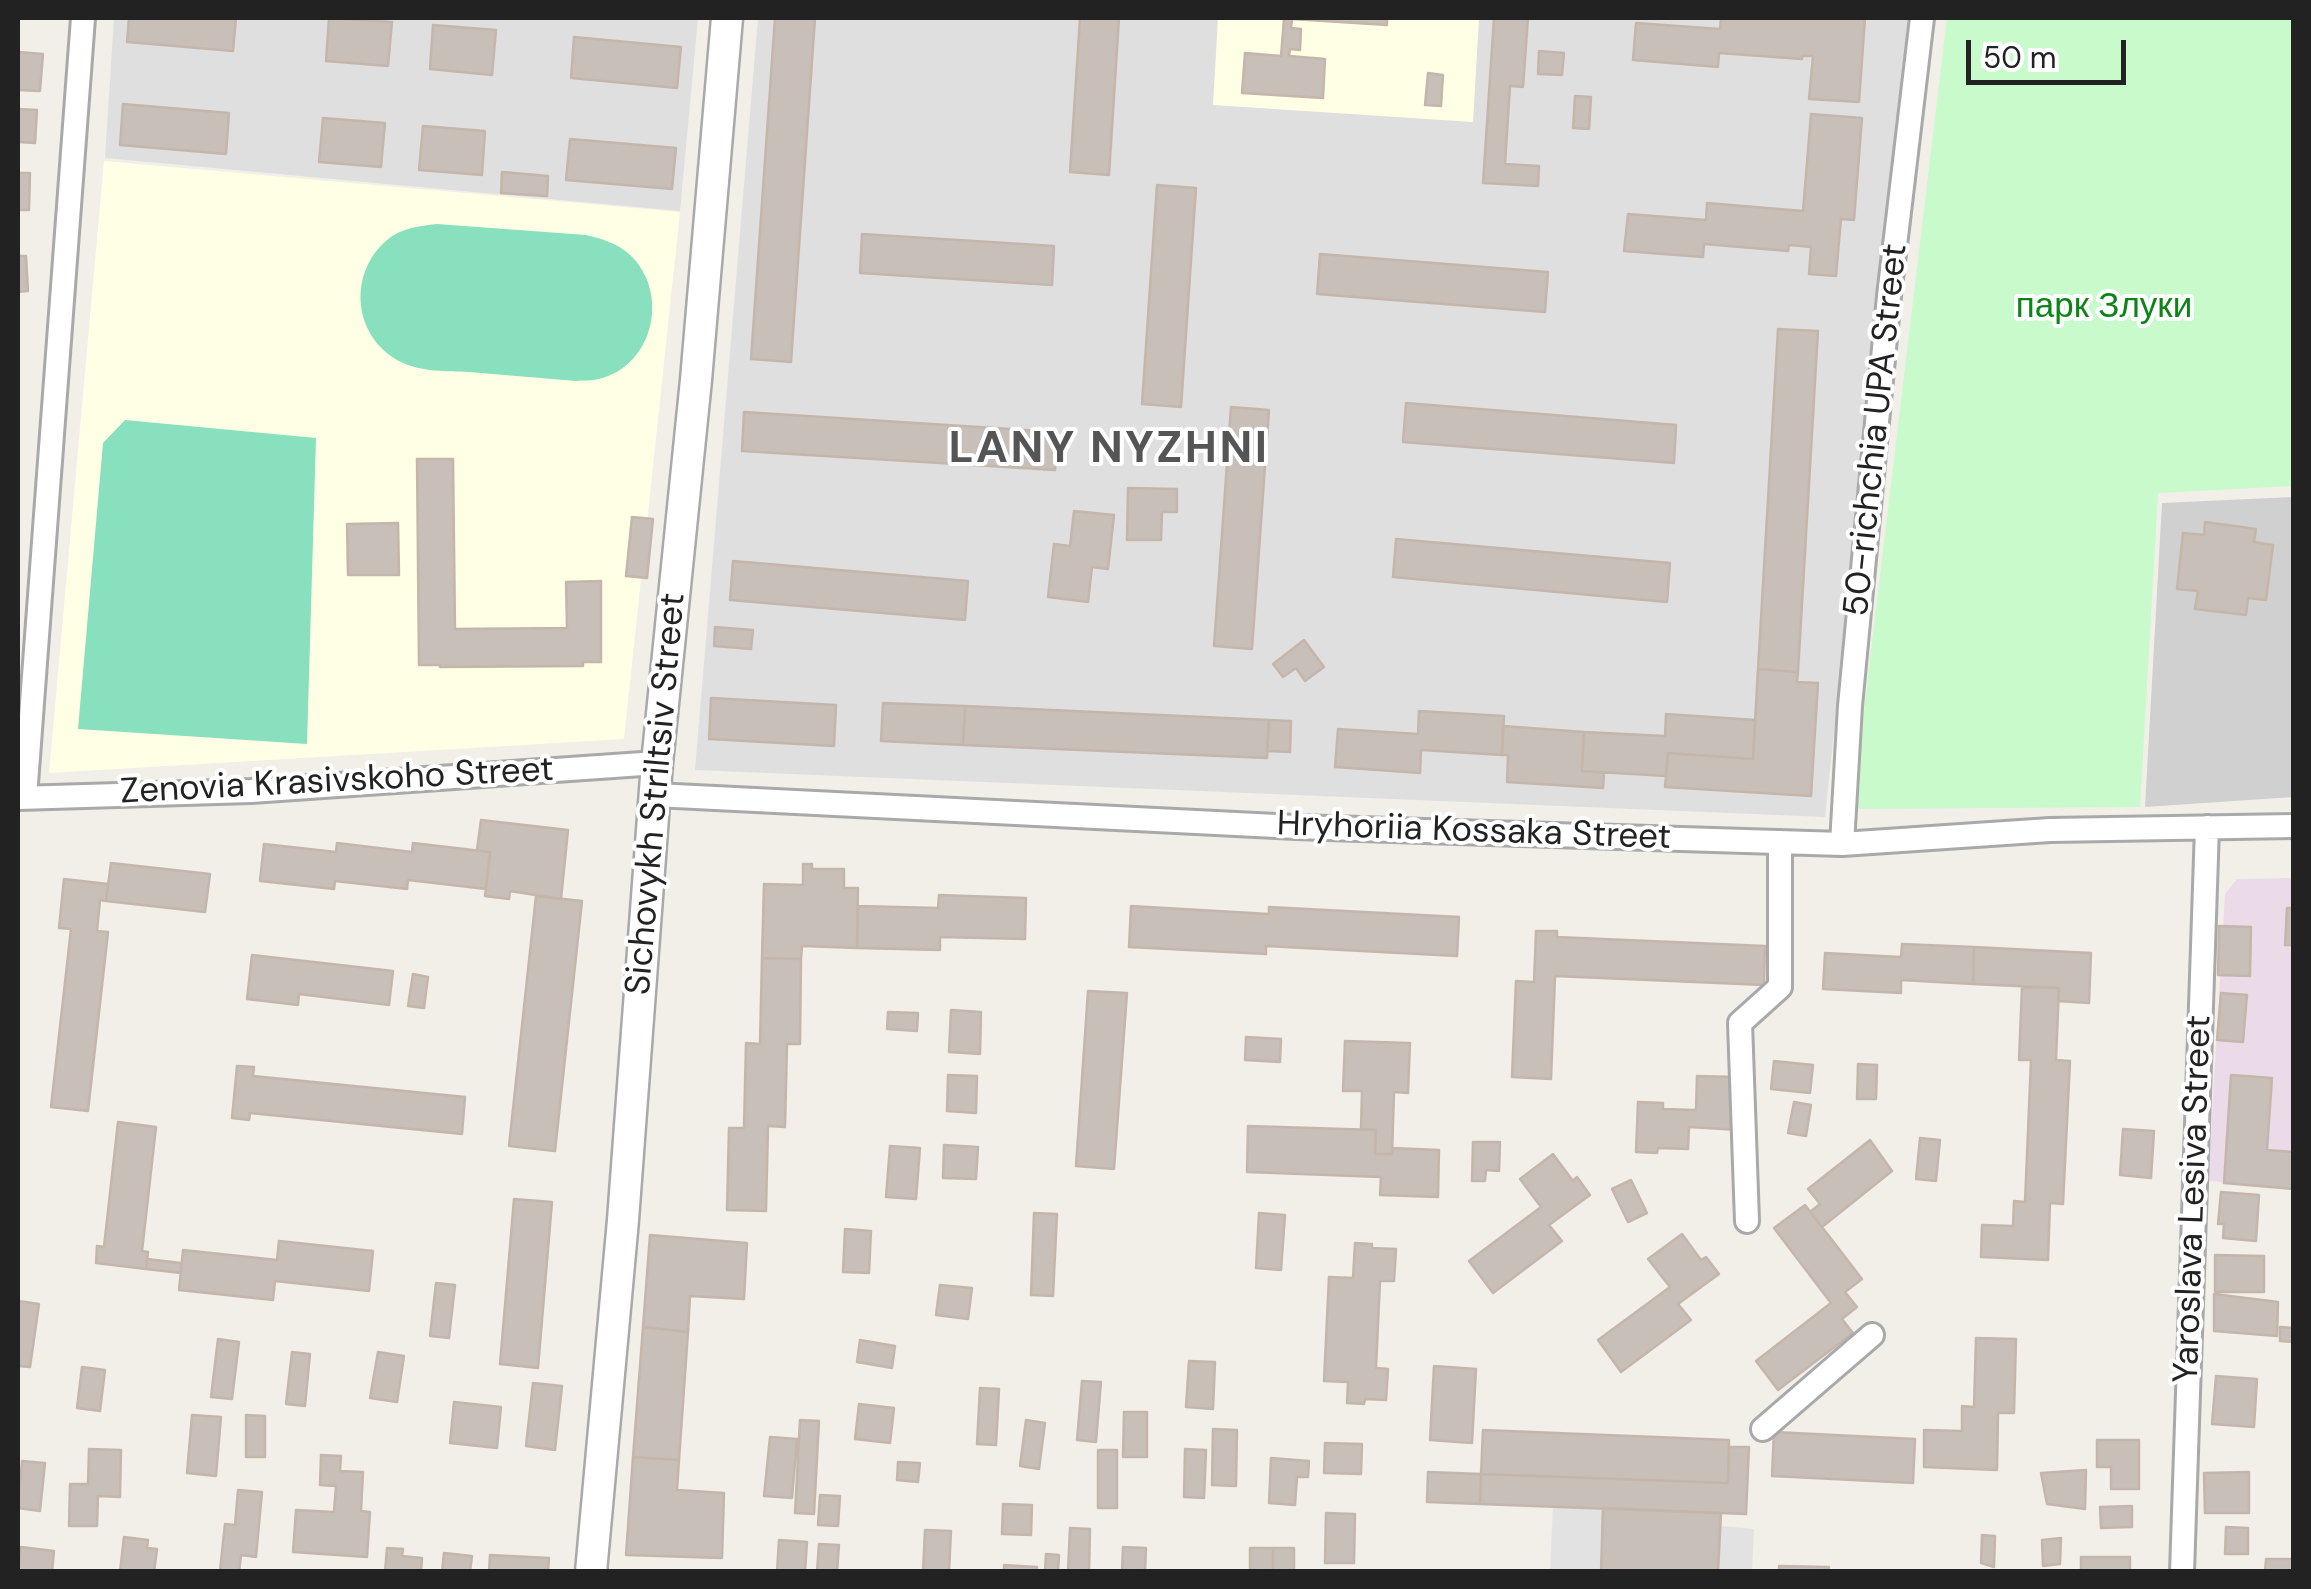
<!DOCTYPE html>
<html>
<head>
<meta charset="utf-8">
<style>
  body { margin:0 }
  #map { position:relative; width:2311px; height:1589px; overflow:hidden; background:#f2efe9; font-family:"DM Sans",sans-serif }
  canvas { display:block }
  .frame { position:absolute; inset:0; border:20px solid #222; pointer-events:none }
  .scale { position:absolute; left:1966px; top:40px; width:160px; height:45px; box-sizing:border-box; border:5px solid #222; border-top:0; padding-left:12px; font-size:30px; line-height:35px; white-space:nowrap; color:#222; -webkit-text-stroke:8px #fff; paint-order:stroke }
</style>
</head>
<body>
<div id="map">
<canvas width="2311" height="1589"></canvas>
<div class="frame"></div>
<div class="scale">50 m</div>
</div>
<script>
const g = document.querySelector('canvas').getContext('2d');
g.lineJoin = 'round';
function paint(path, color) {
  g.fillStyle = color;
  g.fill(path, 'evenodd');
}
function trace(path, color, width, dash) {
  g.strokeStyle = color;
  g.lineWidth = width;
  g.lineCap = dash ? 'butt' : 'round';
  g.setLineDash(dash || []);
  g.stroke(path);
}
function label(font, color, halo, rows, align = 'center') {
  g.font = font + ' "DM Sans",sans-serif';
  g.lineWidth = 8;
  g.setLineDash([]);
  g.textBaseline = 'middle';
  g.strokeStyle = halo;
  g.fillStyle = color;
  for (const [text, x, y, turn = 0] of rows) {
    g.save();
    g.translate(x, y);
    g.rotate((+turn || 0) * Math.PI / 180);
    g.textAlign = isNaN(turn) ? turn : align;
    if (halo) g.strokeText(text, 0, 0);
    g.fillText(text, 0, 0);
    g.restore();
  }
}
paint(new Path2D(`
  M114 18H698L680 211 105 158Z
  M758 18H1910L1825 817 695 770Z`), '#e0dfdf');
paint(new Path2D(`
  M2293 878V1188L2208 1181 2225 894 2237 879Z`), '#ebdbe8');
paint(new Path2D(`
  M1218 18H1479L1473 122 1213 105Z
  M104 161 680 212 624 739 49 773Z`), '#ffffe5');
paint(new Path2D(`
  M2293 497V797L2145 807 2162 503Z`), '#d0d0d0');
paint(new Path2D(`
  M1947 18H2293V486L2158 493 2140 807 1852 809Z`), '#c8facc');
paint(new Path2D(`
  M437 224 586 235C602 239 617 243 629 254 670 291 655 365 599 379 592 381 583 380 576 381 540 378 504 375 469 372 447 371 421 372 401 362 353 338 347 274 387 240 401 228 419 226 437 224Z
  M125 420 316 438 307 744 78 729 103 443Z`), '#88e0be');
paint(new Path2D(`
  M1553 1506 1603 1508 1601 1571 1550 1572Z
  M1720 1526 1754 1529 1752 1571 1718 1572Z`), '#e2e2e2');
const building = new Path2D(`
  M129 18H236L233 51 127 42Z
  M329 18 392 22 388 66 326 61Z
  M775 18H815L791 362 751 359Z
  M1080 18H1119L1109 175 1070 172Z
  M1269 18H1387V25L1292 19 1291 28 1301 29 1300 50 1290 49 1289 56 1325 59 1323 98 1242 93 1245 53 1281 56 1284 19Z
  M1494 18H1528L1523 87 1510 86 1505 164 1539 166 1538 186 1483 183Z
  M1721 18H1865L1859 102 1809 99 1813 56H1802V59L1719 53 1718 67 1633 60 1636 23 1720 29Z
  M433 25 496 30 492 75 430 69Z
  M574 37 681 47 677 88 571 78Z
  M1539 51 1564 53 1562 75 1538 74Z
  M18 52 43 54 40 91 18 90Z
  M1428 73 1443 75 1441 106 1425 105Z
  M1575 96 1591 97 1589 129 1573 128Z
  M123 104 229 113 226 154 120 145Z
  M18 109 37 110 35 143 18 142Z
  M1811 114 1862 118 1854 220 1841 219 1836 276 1809 274 1811 247 1789 245 1788 251 1704 244 1703 257 1624 251 1628 214 1706 220 1707 203 1803 211Z
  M323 118 385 123 381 167 319 162Z
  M423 126 485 131 482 175 419 170Z
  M570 139 676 148 672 189 566 180Z
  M502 172 548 176 547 196 501 193Z
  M18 173H30L29 210H18Z
  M1157 185 1196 188 1181 407 1142 404Z
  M862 234 1054 246 1052 285 860 273Z
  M1320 254 1548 272 1545 312 1317 294Z
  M18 256H26L28 291 18 292Z
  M1778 329 1818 331 1798 672 1758 669Z
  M1406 403 1676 425 1674 463 1403 442Z
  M1231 407 1269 410 1252 649 1214 646Z
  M744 412 1057 432 1055 470 742 451Z
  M417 459H453L455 629 567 628 566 582 601 581V662H583V666L440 667V665H419Z
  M1128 488 1177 489V512H1162L1161 540H1127Z
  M1074 511 1114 515 1108 569 1092 567 1088 602 1048 597 1054 544 1070 546Z
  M632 517 653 519 647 578 626 576Z
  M2205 522 2256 529 2254 542 2273 545 2266 600 2248 598 2246 615 2195 609 2198 591 2177 589 2183 533 2204 535Z
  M398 523 399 575H348L347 524Z
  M1396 539 1670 563 1667 602 1393 577Z
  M733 561 968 581 965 620 730 600Z
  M715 627 753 630 751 649 714 646Z
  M1304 640 1324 667 1305 681 1296 668 1283 677 1273 664Z
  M1758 669 1798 672 1797 682 1818 683 1811 796 1665 787 1668 753 1753 759Z
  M711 698 836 705 834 746 709 739Z
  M883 703 965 706 963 745 881 741Z
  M965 706 1269 720 1267 758 963 745Z
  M1419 711 1504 716 1502 755 1421 750 1420 773 1335 767 1338 729 1418 734Z
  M1666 714 1755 720 1753 759 1668 753 1666 776 1582 771 1584 732 1665 736Z
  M1269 720 1291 721 1290 752 1267 751Z
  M1503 726 1584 732 1582 771 1604 773 1603 788 1507 782 1508 755H1502Z
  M481 820 568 830 561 899 510 891 509 899 485 896 490 852 477 850Z
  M337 843 412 852 413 843 490 852 486 889 408 880 407 889 335 881 334 889 260 881 264 844 336 852Z
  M111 863 210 874 205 912 106 901Z
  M803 864H812V869H844V888H858L857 948 802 946 801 959 762 958 764 884 803 885Z
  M64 879 108 884 106 901 100 900 97 931 108 932 88 1111 51 1107 71 929 59 928Z
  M939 895 1026 898 1025 939 940 937V950L857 948 858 906 938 908Z
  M536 896 582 901 555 1151 509 1146Z
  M1131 906 1269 914V907L1459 917 1457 956 1266 946V954L1129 947Z
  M2287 908H2294V945H2285Z
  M2219 926 2251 927 2250 976 2218 975Z
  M1536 931H1557V937L1765 946 1764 985 1555 976 1551 1079 1512 1077 1516 981 1534 982Z
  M1902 944 1974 947 1973 984 1901 980V993L1823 989 1825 953 1901 957Z
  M1974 947 2091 953 2089 1003 2058 1001 2059 988 1973 984Z
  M252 955 393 971 389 1005 299 994 298 1005 247 999Z
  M762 958 801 959 800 1044H787L785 1127 768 1126 766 1211 727 1210 729 1128H744L746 1043 760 1044Z
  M413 974 428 977 424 1008 408 1006Z
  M2022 987 2059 988 2056 1060 2070 1061 2063 1204 2050 1203 2048 1260 1981 1257 1982 1225 2013 1226 2014 1201 2025 1202 2031 1060H2019Z
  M1088 991 1127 993 1114 1169 1076 1166Z
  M2221 993 2247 995 2243 1042 2217 1040Z
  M951 1010 981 1012 980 1054 949 1052Z
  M888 1012 918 1013 917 1031 887 1029Z
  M1246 1037 1281 1039 1280 1062 1245 1060Z
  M1345 1041 1410 1043 1408 1093 1394 1092 1392 1154H1375L1376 1130 1361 1129 1362 1091H1343Z
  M1774 1061 1813 1065 1810 1093 1771 1089Z
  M1858 1064 1877 1065 1876 1099H1857Z
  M237 1066 254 1067 253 1076 465 1097 462 1134 250 1113 249 1120 232 1118Z
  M948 1075 977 1076 976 1113 947 1111Z
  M2231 1075 2272 1078 2267 1150 2294 1152V1189L2224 1183Z
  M1697 1076 1737 1077 1739 1130 1689 1127 1688 1149 1658 1148 1657 1153 1636 1152 1638 1102 1663 1103V1109L1696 1110Z
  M1794 1102 1811 1105 1806 1136 1788 1133Z
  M118 1122 156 1127 142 1251 148 1252 146 1269 96 1263 97 1246 104 1247Z
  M1248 1126 1376 1130 1375 1154H1392V1148L1439 1150 1438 1197 1380 1195 1381 1177 1247 1172Z
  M2123 1129 2154 1131 2151 1178 2120 1175Z
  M1920 1138 1940 1140 1936 1181 1916 1179Z
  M1870 1140 1892 1171 1822 1227 1810 1212 1820 1204 1808 1189Z
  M1473 1142H1500L1499 1171 1486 1170 1485 1181H1472Z
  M944 1145 978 1147 976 1179 943 1178Z
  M890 1146 920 1148 916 1199 886 1197Z
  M1553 1154 1573 1181 1577 1177 1590 1195 1549 1225 1562 1241 1493 1293 1469 1261 1541 1207 1520 1179Z
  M1631 1180 1647 1213 1628 1222 1612 1189Z
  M2221 1192 2259 1195 2256 1241 2223 1238 2224 1224H2218Z
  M514 1199 552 1202 538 1368 500 1364Z
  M1805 1205 1862 1279 1845 1292 1857 1307 1842 1319 1853 1333 1778 1390 1756 1361 1831 1303 1774 1228Z
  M1034 1213 1057 1214 1053 1296 1031 1295Z
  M1259 1213 1285 1215 1281 1270 1256 1268Z
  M845 1229 871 1231 869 1273 843 1272Z
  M1682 1234 1701 1260 1706 1257 1719 1274 1678 1304 1691 1320 1621 1372 1598 1340 1670 1287 1648 1259Z
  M650 1235 747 1243 744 1299 690 1296 688 1332 643 1327Z
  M279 1241 373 1251 369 1291 275 1281 273 1300 179 1290 183 1250 277 1260Z
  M1355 1243 1372 1244V1248L1396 1249 1394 1281H1380L1376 1368 1388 1369 1386 1400 1365 1399 1364 1404 1347 1403 1348 1382 1324 1381 1329 1277 1353 1278Z
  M2215 1255 2264 1256V1292H2215Z
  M147 1259 181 1263V1273L146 1269Z
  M436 1283 455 1285 449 1338 430 1336Z
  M940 1285 972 1288 968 1319 936 1315Z
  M2214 1294 2278 1302 2277 1336 2214 1331Z
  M18 1301 39 1304 30 1367 18 1366Z
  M643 1327 688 1332 679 1460 633 1457Z
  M2280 1327 2294 1328V1342L2280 1341Z
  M1976 1338 2016 1339 2014 1413H1998L1997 1470 1924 1467V1430L1962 1431V1406L1974 1407Z
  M218 1339 239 1342 232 1399 211 1397Z
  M860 1340 895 1346 892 1368 857 1362Z
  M292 1352 310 1354 305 1406 286 1404Z
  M378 1352 404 1356 397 1402 370 1398Z
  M1189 1361 1215 1362 1213 1409 1186 1407Z
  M1434 1366 1476 1369 1472 1443 1430 1440Z
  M82 1367 105 1370 100 1411 77 1408Z
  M2216 1376 2257 1379 2254 1427 2212 1424Z
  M1082 1381 1101 1382 1096 1442 1077 1440Z
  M533 1383 562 1386 555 1450 526 1446Z
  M980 1388 999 1389 996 1445 977 1444Z
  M454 1402 501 1407 497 1448 450 1443Z
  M859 1404 894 1408 890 1443 855 1439Z
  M1124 1412H1147V1457H1123Z
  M192 1415 221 1417 216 1476 187 1473Z
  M246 1415 265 1416V1457H246Z
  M800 1420 819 1421 814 1514 795 1513Z
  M1026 1420 1045 1423 1039 1469 1020 1466Z
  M1213 1429 1237 1430 1236 1486 1212 1485Z
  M1483 1430 1729 1440 1728 1483 1481 1474Z
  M1774 1432 1915 1439 1913 1483 1772 1476Z
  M770 1437 797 1439 792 1498 764 1496Z
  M2097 1440H2139V1489H2111V1467H2097Z
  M1325 1443 1362 1444 1361 1474 1324 1473Z
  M1729 1447H1749L1746 1514 1480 1504 1481 1474 1728 1483Z
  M89 1449 121 1450 120 1497 98 1496 97 1526H69L70 1484H88Z
  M1185 1449 1206 1450 1204 1498 1184 1497Z
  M1098 1450H1117V1508H1098Z
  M321 1455 341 1456 340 1471 363 1472 361 1511 370 1512 367 1557 293 1552 296 1510 334 1512 336 1486 320 1485Z
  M633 1457 679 1460 677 1490 724 1493 722 1558 626 1555Z
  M1271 1458 1309 1461 1308 1477H1297L1295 1505 1269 1503Z
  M22 1461 45 1463 40 1511 18 1508Z
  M898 1462 920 1463 918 1482 897 1480Z
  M2086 1470 2085 1509 2047 1504 2041 1473Z
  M1428 1472 1481 1474 1480 1504 1427 1502Z
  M2249 1472V1513H2205L2204 1473Z
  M238 1490 262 1492 256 1557 241 1555 239 1572 220 1571 225 1524 235 1525Z
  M820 1495 840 1496 838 1526 818 1525Z
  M1003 1504 1032 1505 1031 1535 1002 1534Z
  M2132 1506V1527L2101 1528 2100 1507Z
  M1603 1508 1721 1513 1718 1572H1601Z
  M1326 1513 1355 1514 1354 1563H1325Z
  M2226 1527 2248 1528V1554H2225Z
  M1070 1528 1090 1529 1089 1572H1068Z
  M925 1530 951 1531 949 1572H923Z
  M1982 1535 1995 1536 1994 1567 1981 1563Z
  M124 1537 148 1540 147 1548 157 1549 154 1572H120Z
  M2061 1538 2060 1564 2043 1566 2042 1540Z
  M779 1540 807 1542 805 1572H777Z
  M819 1544 839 1545 837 1572H817Z
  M21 1547 54 1551 52 1572H18Z
  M1123 1547 1146 1548 1145 1572H1122Z
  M387 1548 403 1549 402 1556 422 1558 421 1572H385Z
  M1250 1548H1273V1572H1250Z
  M1273 1548H1294V1572H1273Z
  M444 1553 472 1556 470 1572H442Z
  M1046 1554 1059 1555 1058 1572H1045Z
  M490 1555 549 1558 548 1572H489Z
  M2081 1557H2130V1572H2081Z
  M2266 1559H2294V1572H2265Z
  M1004 1565 1037 1567V1572H1004Z
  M1779 1566 1829 1567 1828 1572H1779Z`);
paint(building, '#c7bfb8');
trace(building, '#c4b6ab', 2.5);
const minor = new Path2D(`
  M655 795 1296 827 1842 844 2050 830 2294 826
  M25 797 83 18
  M18 798 251 791 657 763
  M1842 844 1850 706 1889 296 1922 18
  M1747 1221 1740 1023 1780 987V842
  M1763 1429 1872 1335
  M2182 1572 2207 827`);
const tertiary = new Path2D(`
  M591 1572 623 1220 657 763 696 380 727 18`);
trace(minor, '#a9a9a9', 28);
trace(tertiary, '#a9a9a9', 35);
trace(minor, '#fff', 22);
trace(tertiary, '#fff', 30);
label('35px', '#0c8416', '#fff', [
  ["парк Злуки",2104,308]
]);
label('35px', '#222', '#fff', [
  ["50-richchia UPA Street",1877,430,-84],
  ["Zenovia Krasivskoho Street",337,782,-3],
  ["Sichovykh Striltsiv Street",657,794,-85],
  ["Hryhoriia Kossaka Street",1474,832,2],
  ["Yaroslava Lesiva Street",2194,1199,-88]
]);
g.letterSpacing = '2.5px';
label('bold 45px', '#555', '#fff', [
  ["LANY NYZHNI",1109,450]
]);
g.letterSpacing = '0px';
</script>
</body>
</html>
